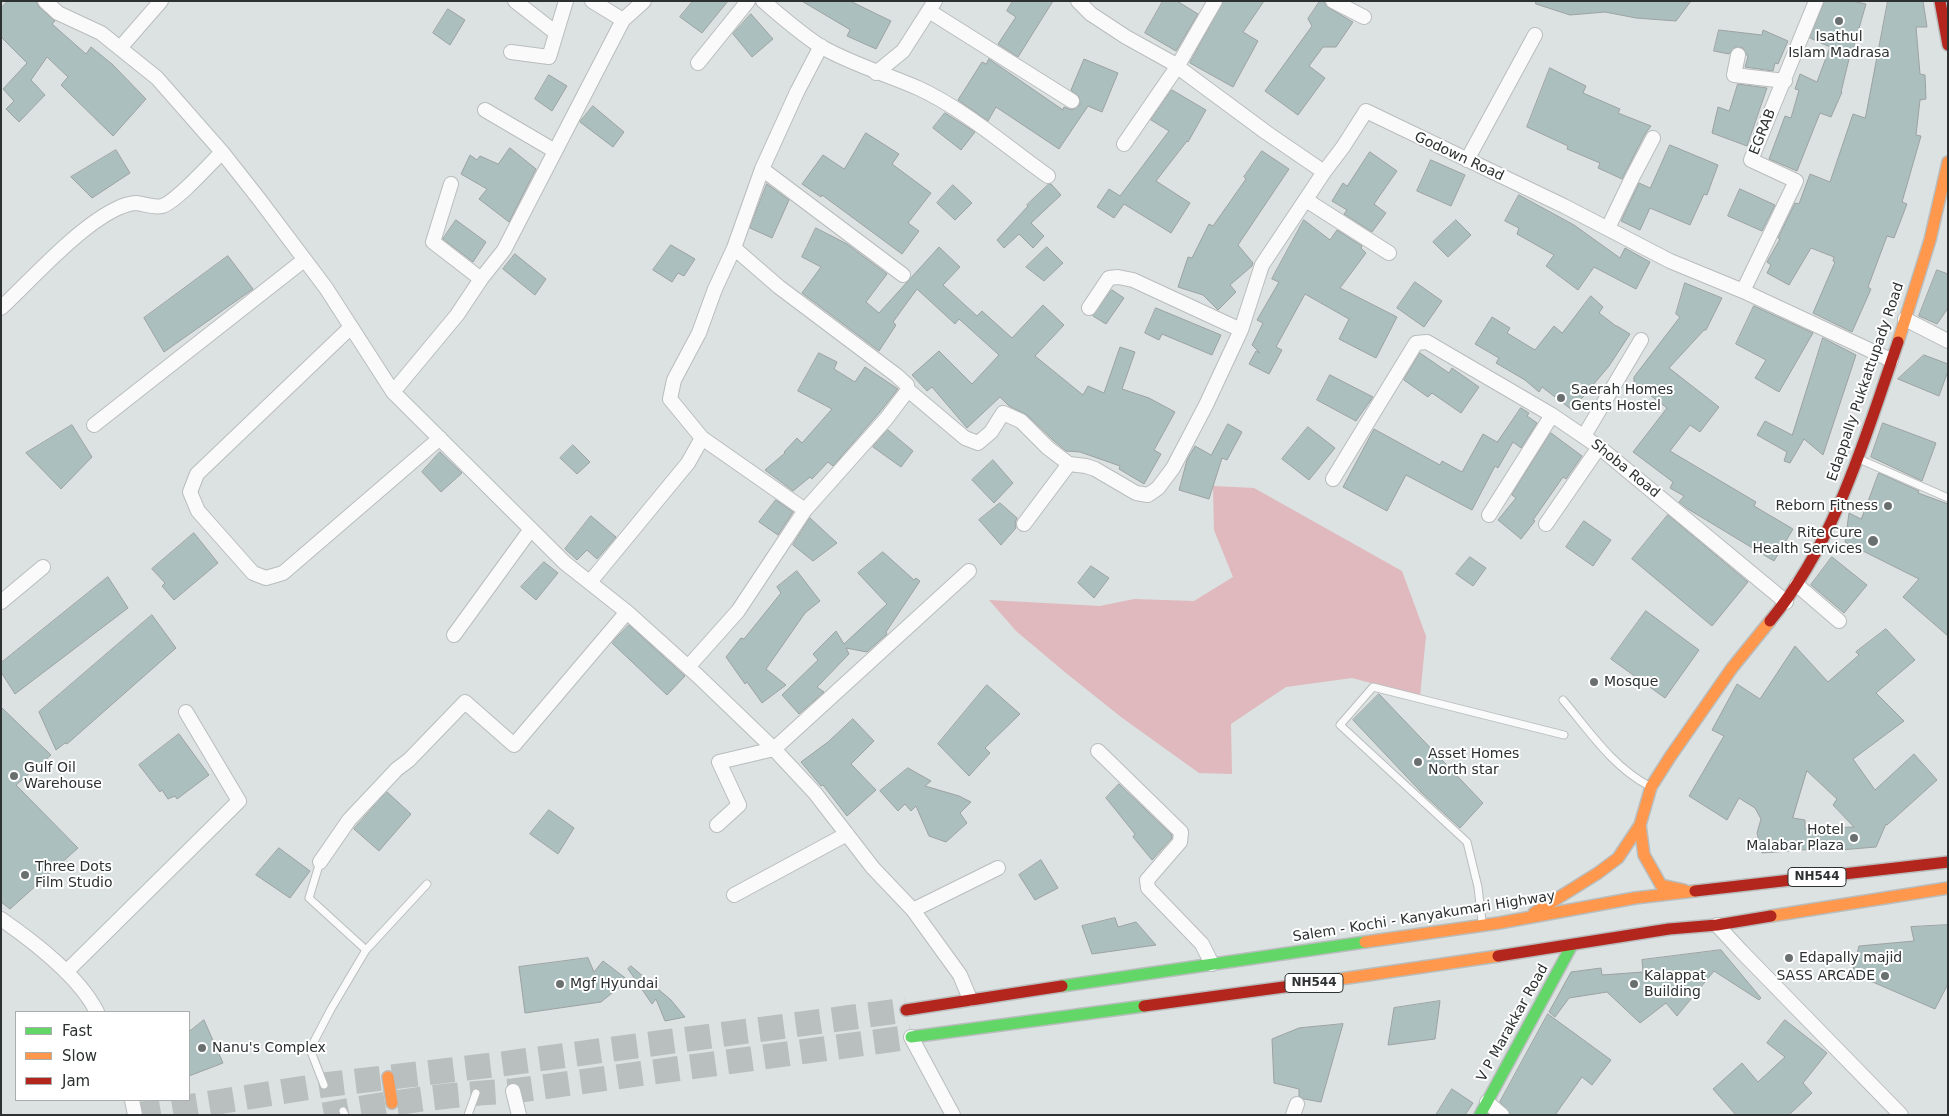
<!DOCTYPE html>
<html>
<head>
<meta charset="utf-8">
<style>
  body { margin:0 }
  #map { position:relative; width:1949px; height:1116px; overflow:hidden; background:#dce1e1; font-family:"DejaVu Sans",sans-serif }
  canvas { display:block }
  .frame { position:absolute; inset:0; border:2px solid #2d3131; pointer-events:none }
  .legend { position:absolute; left:15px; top:1011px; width:175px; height:90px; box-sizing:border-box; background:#fff; border:1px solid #abadad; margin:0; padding:6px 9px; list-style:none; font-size:15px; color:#2d3131 }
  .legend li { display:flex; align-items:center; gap:10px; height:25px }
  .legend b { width:25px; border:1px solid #abadad }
</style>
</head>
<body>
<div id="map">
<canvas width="1949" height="1116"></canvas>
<div class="frame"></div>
<ul class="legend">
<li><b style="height:6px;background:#63d668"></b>Fast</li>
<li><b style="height:6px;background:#ff974d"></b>Slow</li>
<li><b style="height:6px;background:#b3261e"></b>Jam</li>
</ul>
</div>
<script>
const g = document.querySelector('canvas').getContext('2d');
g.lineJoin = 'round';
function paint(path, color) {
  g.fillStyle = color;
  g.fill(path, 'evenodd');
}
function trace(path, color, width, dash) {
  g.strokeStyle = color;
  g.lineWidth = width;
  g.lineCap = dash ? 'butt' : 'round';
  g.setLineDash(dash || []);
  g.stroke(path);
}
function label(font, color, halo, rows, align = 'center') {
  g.font = font + ' "DejaVu Sans",sans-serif';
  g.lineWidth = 4;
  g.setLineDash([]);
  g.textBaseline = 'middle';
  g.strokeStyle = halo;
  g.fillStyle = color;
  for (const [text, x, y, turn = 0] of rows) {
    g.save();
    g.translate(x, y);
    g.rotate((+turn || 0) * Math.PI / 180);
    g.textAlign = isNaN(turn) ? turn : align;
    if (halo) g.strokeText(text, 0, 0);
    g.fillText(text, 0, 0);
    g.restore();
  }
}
paint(new Path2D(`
  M1213 486 1254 488 1402 571 1426 636 1420 696 1352 678 1286 687 1231 724 1232 774 1199 773 1121 717 1066 673 1016 631 989 600 1100 606 1134 599 1194 601 1233 577 1214 530Z`), '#dfb9be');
const building = new Path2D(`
  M8 1H36L39 7 55 21 52 24 86 54 91 47 112 64 146 99 113 136 61 85 68 77 47 57 31 80 45 95 19 122 6 109 14 101 3 89 27 63 1 37V8Z
  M693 1H728L702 33 680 17Z
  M802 1H850L891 21 876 49 847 36 850 30Z
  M1013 1H1053L1018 57 998 44 1016 17 1007 11Z
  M1163 1H1177L1198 14 1176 51 1145 33Z
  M1224 1H1264L1243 32 1258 41 1233 87 1190 63Z
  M1320 1H1323L1329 8 1353 22 1336 47H1323L1309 66 1325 78 1298 115 1265 91 1312 26 1308 19Z
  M1536 1H1691L1676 21 1636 18 1605 12 1570 15 1536 4Z
  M1825 1H1852L1866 4 1851 56 1850 55 1841 92H1842L1831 117 1820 113 1797 171 1769 159 1785 116 1791 118 1799 90 1795 89 1800 74 1817 82 1830 47 1810 38Z
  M1888 1H1923L1927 27H1916L1920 74 1925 75 1926 99 1920 100 1916 135 1921 136 1902 202 1907 204 1894 238 1887 236 1868 287 1871 289 1852 332 1813 313 1835 262 1833 261 1834 257 1811 248 1789 285 1767 273 1771 265 1767 262 1780 239 1778 238 1795 203 1799 204 1810 174 1830 182 1853 114 1865 118Z
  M448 9 465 20 450 45 433 33Z
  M751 14 773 39 752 57 733 34Z
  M1719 30 1762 35 1763 30 1788 41 1778 64 1775 63 1773 71 1745 67 1748 57 1743 48 1735 47 1729 54 1714 51Z
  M989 59 1063 110 1064 107 1072 110 1080 105 1079 97 1071 90 1084 59 1118 73 1102 112 1088 106 1059 149 996 107 988 121 958 100 982 62 986 64Z
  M1550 68 1586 86 1583 93 1620 109 1618 113 1651 126 1645 134 1622 179 1598 168 1600 163 1567 149 1568 146 1527 127Z
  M549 75 567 86 552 111 535 99Z
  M1738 84 1767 88 1747 146 1712 133 1718 107 1729 111Z
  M1172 90 1206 110 1188 142 1187 141 1156 181 1190 203 1171 233 1124 204 1114 218 1097 207 1109 189 1120 196 1169 131 1151 120Z
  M593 106 624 132 613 147 580 122Z
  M945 113 975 132 961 150 933 128Z
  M866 133 899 154 892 164 931 193 908 223 919 231 902 254 822 195 821 197 802 184 823 155 844 169Z
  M1670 145 1718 165 1707 195 1704 194 1690 225 1650 208 1640 230 1621 221 1639 183 1650 188Z
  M510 148 536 169 509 222 479 199 487 189 461 174 470 155 477 160 480 156 498 164Z
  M116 150 130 173 92 198 71 177Z
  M1262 151 1289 169 1238 245 1253 263 1252 266 1230 285 1236 292 1218 310 1203 295 1178 287 1188 257 1192 258 1209 224 1213 226 1246 179 1244 177Z
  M1370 152 1397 171 1374 204 1386 213 1372 232 1344 214 1347 210 1332 201 1343 183 1347 186Z
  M1431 160 1465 175 1451 206 1417 191Z
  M767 184 789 200 772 238 750 228Z
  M1049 184H1051L1061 195 1031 223 1044 236 1033 248 1019 234 1004 248 997 240 1028 206 1027 205Z
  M953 185 972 203 955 220 937 203Z
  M1740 189 1775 205 1762 231 1728 216Z
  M1519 195 1574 225 1620 258 1625 248 1650 262 1636 289 1594 267 1578 290 1546 266 1554 255 1517 234 1519 228 1505 221Z
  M456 220 486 242 473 262 443 239Z
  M1304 220 1330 240 1337 230 1362 246 1361 248 1366 253 1340 288 1397 317 1376 358 1339 339 1349 319 1305 294 1276 347 1282 350 1269 374 1249 364 1256 351 1260 353 1252 345 1263 323 1257 320 1279 282 1272 279Z
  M1456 220 1471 235 1448 257 1433 242Z
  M816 228 847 244 887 274 866 302 879 313 939 247 960 267 943 285 977 316 982 311 1012 338 1043 305 1064 325 1035 356 1083 395 1088 386 1104 393 1120 347 1135 352 1122 389 1149 398 1175 412 1154 450 1161 454 1144 484 1119 469 1120 466 1080 452 1066 451 1054 441 1027 415 1009 406 1000 397 967 428 932 387 927 391 912 375 939 351 972 384 999 355 959 319 955 324 917 289 893 322 896 325 879 351 802 293 821 267 802 257Z
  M671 245 695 259 684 276 678 273 672 282 653 270Z
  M1047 247 1063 263 1044 281 1026 267Z
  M515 254 546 279 535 295 503 269Z
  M228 256 253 289 164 352 144 318Z
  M1937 270 1948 274V308L1937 324 1919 316Z
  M1415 282 1442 301 1424 327 1397 308Z
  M1685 283 1722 298 1706 330H1704L1669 368 1719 407 1700 432 1690 425 1670 451 1756 502 1754 506 1793 529 1774 561 1688 509 1679 502 1684 496 1670 488 1673 482 1633 452 1667 408 1634 383V377L1680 317 1676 314Z
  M1112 290 1124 298 1106 324 1093 316Z
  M1591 296 1603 307 1599 313 1616 326H1617L1630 334 1609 366 1572 410 1542 387 1539 392 1525 380 1496 363 1499 358 1475 344 1492 317 1510 328 1507 333 1535 350 1554 326 1562 333Z
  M1754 306 1813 333 1779 392 1755 378 1766 360 1736 344Z
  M1156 308 1221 335 1212 355 1162 334 1159 340 1145 333Z
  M1823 338 1856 355 1823 455 1804 439 1790 463 1784 461 1787 452 1757 435 1765 421 1792 435Z
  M819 353 837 362 834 369 855 382 865 367 898 389 879 413 833 466 828 462 812 479 810 477 793 491 765 470 785 453 784 452 797 438 802 443 832 409 798 391Z
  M1420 353 1449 373 1452 368 1479 387 1461 413 1432 393 1428 397 1404 380Z
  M1924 355 1948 364V371L1939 396 1898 379Z
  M1330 375 1373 397 1356 421 1317 400Z
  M1521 408 1529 413 1527 416 1537 423 1521 448 1513 442 1498 468 1495 466 1472 510 1406 475 1387 511 1343 487 1374 429 1440 465 1442 461 1462 472 1483 434 1497 442Z
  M1883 423 1936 443 1922 481 1871 457Z
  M1228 424 1242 432 1227 460 1222 458 1209 499 1179 490 1187 460 1195 446 1211 455Z
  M72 425 92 457 61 489 26 453Z
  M1308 427 1335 448 1309 480 1282 459Z
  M888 430 913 451 901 467 873 447Z
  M1551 433 1582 456 1566 479 1563 477 1533 520 1535 521 1521 539 1498 520 1516 498 1512 495Z
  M573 445 590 462 577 474 560 458Z
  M440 452 462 473 441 492 422 472Z
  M993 460 1013 483 994 503 972 480Z
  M1879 473 1919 491 1918 493 1948 504V636L1903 597 1919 579 1845 542 1849 513 1861 519Z
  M776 500 793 512 778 535 759 522Z
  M1000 503 1017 518 1015 523 1016 528 1001 545 979 520Z
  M1668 515 1748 582 1712 626 1632 559Z
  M591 516 616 537 597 559 587 550 577 560 565 549Z
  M810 518 837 543 813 561 793 545Z
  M1584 521 1611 540 1593 566 1566 547Z
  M194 533 218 563 174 600 162 586 165 583 152 569Z
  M883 552 914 580 916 578 920 581 886 632 887 634 867 652 846 648 849 654 817 687 824 692 799 714 782 695 818 660 813 654 836 631 844 644 887 604 858 573Z
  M1470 557 1486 568 1473 586 1456 574Z
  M1832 557 1867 585 1844 613 1811 585Z
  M544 562 558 573 536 600 521 587Z
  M1091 566 1109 578 1094 598 1078 583Z
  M797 571 820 601 805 613 766 669 786 685 762 703 747 682 745 684 726 657 741 638 744 639 781 593 777 587Z
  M108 577 128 608 15 694 1 672V663Z
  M1646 611 1699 650 1665 698 1611 659Z
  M152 615 176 648 67 744 65 743 56 750 39 712Z
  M629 625 685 676 667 695 612 643Z
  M1886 629 1915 660 1876 693 1904 721 1853 759 1875 790 1914 754 1937 780 1887 825 1886 824 1876 847 1828 851V848L1762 853 1757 833 1761 819 1755 808 1739 798 1727 820 1689 796 1724 736 1712 730 1737 684 1760 699 1795 646 1828 682 1859 655 1856 652ZM1807 771 1837 799 1833 805 1854 827 1805 829V820L1793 818Z
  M987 685 1020 714 985 748 990 753 969 776 938 744Z
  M1379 694 1483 803 1460 828 1422 793 1353 720Z
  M1 707 51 755 16 785 78 848 10 909 1 902Z
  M853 719 874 741 851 764 876 790 847 816 823 785 821 786 801 762 828 742Z
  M179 734 209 775 177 799 175 796 168 799 162 790 160 792 139 765Z
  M908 768 931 781 925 786 959 796 971 802 960 813 967 823 946 842 929 836 916 806 911 811 905 804 898 811 880 791Z
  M1119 784 1172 835V838L1152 860 1133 837 1135 834 1106 798Z
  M387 792 411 814 379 851 354 829Z
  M549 810 574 828 558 854 530 834Z
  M279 848 310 871 290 898 256 875Z
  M1041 860 1058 888 1035 900 1019 875Z
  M1115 918 1118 927 1136 922 1156 945 1092 954 1082 926Z
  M1948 925V984L1935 1009 1852 973 1859 946 1914 941 1911 927Z
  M1721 950 1761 998 1759 1000 1714 971 1677 1016 1666 1003 1640 1023 1607 992 1569 998 1555 1017 1549 1012 1571 972 1601 968 1602 975 1643 972 1642 960Z
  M588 958 594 972 603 961 628 980 601 1002 525 1013 519 967Z
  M631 966 671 1000 685 1017 665 1021 656 999 652 1004 628 969Z
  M1440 1001 1435 1039 1388 1045 1394 1008Z
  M1548 1014 1611 1060 1592 1085 1582 1077 1555 1115H1511L1500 1102Z
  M204 1020 223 1063 189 1076V1032Z
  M1785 1020 1827 1053 1803 1083 1812 1093 1789 1115H1736L1713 1089 1742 1063 1758 1082 1785 1057 1767 1043Z
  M1343 1024 1321 1102 1304 1099 1299 1096V1089L1274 1083 1272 1039 1299 1028Z
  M1452 1089 1473 1103 1465 1115H1436Z`);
paint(building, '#aabfbe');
trace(building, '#9da2a1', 1);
trace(new Path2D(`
  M136 1115 324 1085 501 1064 906 1010
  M324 1115C387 1103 450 1094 513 1091L911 1037`), '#b9bebe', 25, [25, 12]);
const lane = new Path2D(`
  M1859 459 1948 498
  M1563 700C1589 731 1613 767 1649 786
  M320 862 309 898 366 950 331 1009 310 1049 324 1085
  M1482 922 1478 887 1467 842 1340 725 1373 687 1564 735
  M366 950 427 884
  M343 1111 345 1115
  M468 1115 476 1093`);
const street = new Path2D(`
  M45 1 58 13 101 33 157 78 222 152 259 199 326 288 393 392 565 563 627 612 698 676 774 749 815 793 873 868 913 910 960 975 970 999
  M515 1 556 33
  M592 1 623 20
  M763 1C782 17 800 33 820 46 851 64 886 74 918 88 964 109 1007 147 1048 176
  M1078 1 1091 14 1126 37 1171 62 1267 133 1324 172 1343 147 1366 111 1564 206 1670 261 1743 291 1891 360
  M1333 1 1364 17
  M929 11 1072 101
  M120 48 161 1
  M511 52 549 57 566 1
  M1738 55 1734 75 1785 81
  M698 63 748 1
  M876 73 903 51 935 1
  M485 110 555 151
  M1124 144 1177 67 1215 1
  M1467 160 1535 35
  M762 169 903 275
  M451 184 433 242 481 279
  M1306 200 1389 253
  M1608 228 1632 178 1653 138
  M734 248 779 287 896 375 907 385 908 390 965 438 978 443 991 432 1003 413 1021 421 1048 448 1069 464 1086 466 1095 469 1136 493 1148 495 1158 488 1173 468 1206 405 1241 330 1262 265 1324 172
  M1743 291 1796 181 1751 160 1816 1
  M1 308C33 278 79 226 118 208 122 206 131 203 136 203 146 204 152 208 162 206 176 202 210 164 222 152
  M1089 308 1109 278 1118 277 1133 280 1241 330
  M1905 319 1948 341
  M351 327 197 474 190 492 198 511 253 573 266 578 283 573 440 438
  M393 392 457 315 481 279 504 250 623 20 644 1
  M94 425 304 260
  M1584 436 1641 340
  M702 438 805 510
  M1333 479 1416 343 1427 342 1552 415
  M1489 515 1552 415 1599 447 1786 602
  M1024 524 1069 464
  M1546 524 1599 447
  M590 582 688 463 702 438 670 399 674 380 699 333 715 289 734 248 762 169 797 92 821 46
  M1797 585 1839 621
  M1 602 43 567
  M454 635 531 529
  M688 667 738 611 805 510 886 419 908 390
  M1098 751 1181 832 1180 842 1147 880 1148 888 1202 944 1212 964
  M717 825 739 805 719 762 774 749 969 571
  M320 862 349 820 397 769 409 760 465 702 514 745 627 612
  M734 895 847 834
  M913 910 998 868
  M1 919C34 942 79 976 97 1012
  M1717 925 1741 951 1901 1115
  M66 972 239 801 186 712
  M911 1037 953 1115
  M513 1091 519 1115
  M132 1100 135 1115
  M1487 1102 1502 1115
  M1293 1115 1297 1104`);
const fast = new Path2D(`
  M1062 986 1365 942
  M911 1037 1144 1006
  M1480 1115 1572 945`);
const slow = new Path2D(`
  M1898 342 1930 240 1948 162
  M1640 825 1644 855 1661 885 1684 890
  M1534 913 1598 873 1618 858 1640 825 1651 787 1670 757 1732 668 1770 621
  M1771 916 1948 888
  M1365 942 1499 923 1635 898 1695 891
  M1306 984 1498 956
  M388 1077 392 1103`);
const jam = new Path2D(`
  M1940 1 1948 45
  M1770 621C1836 541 1865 438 1898 342
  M1695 891 1948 862
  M1498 956 1669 929 1717 925 1771 916
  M1144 1006 1306 984
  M906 1010 1062 986`);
trace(lane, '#b9bdbd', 9);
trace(street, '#b9bdbd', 16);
trace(fast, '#b9bdbd', 14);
trace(slow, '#b9bdbd', 14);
trace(jam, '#b9bdbd', 14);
trace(lane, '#fafafa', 7);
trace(street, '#fafafa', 14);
trace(fast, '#63d668', 11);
trace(slow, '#ff974d', 11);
trace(jam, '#b3261e', 11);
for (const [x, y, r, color] of [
  [1839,21,5,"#6a6f6f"],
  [1561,398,5,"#6a6f6f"],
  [1888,506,5,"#6a6f6f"],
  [1873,541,6,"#6a6f6f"],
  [1594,682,5,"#6a6f6f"],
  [1418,762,5,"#6a6f6f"],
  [14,776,5,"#6a6f6f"],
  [1854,838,5,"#6a6f6f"],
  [25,875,5,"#6a6f6f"],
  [1789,958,5,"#6a6f6f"],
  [1885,976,5,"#6a6f6f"],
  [560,984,5,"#6a6f6f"],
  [1634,984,5,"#6a6f6f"],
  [202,1048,5,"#6a6f6f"]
]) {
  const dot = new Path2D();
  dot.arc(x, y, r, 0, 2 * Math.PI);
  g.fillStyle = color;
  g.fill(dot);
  trace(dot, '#fff', 2);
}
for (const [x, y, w] of [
  [1817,877,58],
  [1314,983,58]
]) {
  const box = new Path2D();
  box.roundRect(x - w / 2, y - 9.5, w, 19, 4);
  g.fillStyle = '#fff';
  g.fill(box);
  trace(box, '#2d3131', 1);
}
label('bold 12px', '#2d3131', null, [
  ["NH544",1817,877],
  ["NH544",1314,983]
]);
label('14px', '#2d3131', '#fff', [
  ["Isathul",1839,37,"center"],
  ["Islam Madrasa",1839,53,"center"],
  ["Saerah Homes",1571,390],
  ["Gents Hostel",1571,406],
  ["Reborn Fitness",1878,506,"right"],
  ["Rite Cure",1862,533,"right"],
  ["Health Services",1862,549,"right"],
  ["Mosque",1604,682],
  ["Asset Homes",1428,754],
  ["North star",1428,770],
  ["Gulf Oil",24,768],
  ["Warehouse",24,784],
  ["Hotel",1844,830,"right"],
  ["Malabar Plaza",1844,846,"right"],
  ["Three Dots",35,867],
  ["Film Studio",35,883],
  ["Edapally majid",1799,958],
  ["Kalappat",1644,976],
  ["Building",1644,992],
  ["SASS ARCADE",1875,976,"right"],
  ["Mgf Hyundai",570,984],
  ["Nanu's Complex",212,1048]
], 'left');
label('14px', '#2d3131', '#fff', [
  ["EGRAB",1763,132,-68],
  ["Godown Road",1459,157,25],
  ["Edappally Pukkattupady Road",1866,382,-71],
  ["Shoba Road",1625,469,39],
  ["Salem - Kochi - Kanyakumari Highway",1424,917,-9],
  ["V P Marakkar Road",1513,1023,-61]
]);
</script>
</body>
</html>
